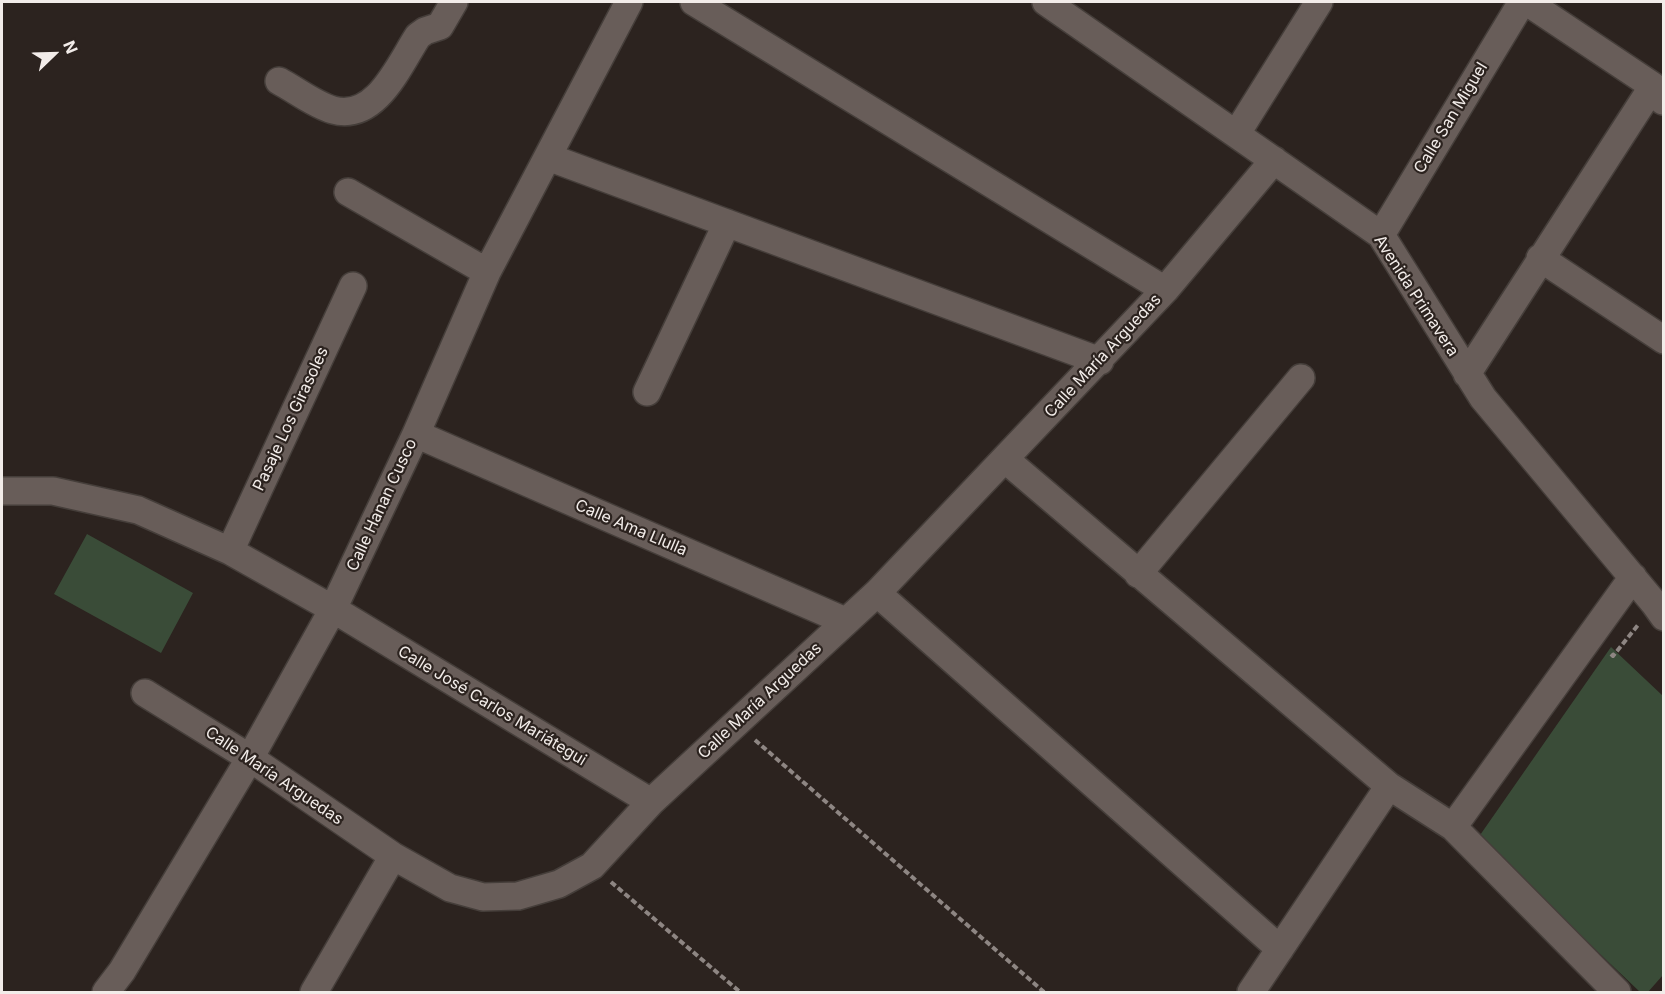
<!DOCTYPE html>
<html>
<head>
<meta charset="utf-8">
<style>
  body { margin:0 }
  #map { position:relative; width:1665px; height:994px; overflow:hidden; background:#2c231f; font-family:Inter,sans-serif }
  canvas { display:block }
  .frame { position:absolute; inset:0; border:3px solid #f2ece9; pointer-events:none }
  .north { position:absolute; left:24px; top:24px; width:60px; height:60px; -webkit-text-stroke:4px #2c231f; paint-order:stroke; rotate:67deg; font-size:16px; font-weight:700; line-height:24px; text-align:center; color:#f2ece9 }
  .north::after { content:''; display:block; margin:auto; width:21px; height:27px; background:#f2ece9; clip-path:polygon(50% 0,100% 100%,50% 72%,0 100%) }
</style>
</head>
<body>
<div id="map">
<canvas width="1665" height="994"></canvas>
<div class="frame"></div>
<div class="north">N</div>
</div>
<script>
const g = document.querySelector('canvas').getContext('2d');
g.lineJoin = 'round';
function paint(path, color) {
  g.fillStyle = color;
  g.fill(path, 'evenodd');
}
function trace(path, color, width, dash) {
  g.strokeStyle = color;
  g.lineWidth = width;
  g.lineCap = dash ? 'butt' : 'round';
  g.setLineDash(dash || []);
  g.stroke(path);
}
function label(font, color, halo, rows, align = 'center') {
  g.font = font + ' Inter,sans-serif';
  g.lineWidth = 4.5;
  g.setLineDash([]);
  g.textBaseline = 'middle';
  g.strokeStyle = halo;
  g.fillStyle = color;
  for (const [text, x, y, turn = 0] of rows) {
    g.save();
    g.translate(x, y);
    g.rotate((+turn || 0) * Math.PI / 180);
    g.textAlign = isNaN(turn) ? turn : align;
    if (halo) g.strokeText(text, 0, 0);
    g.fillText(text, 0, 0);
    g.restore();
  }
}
paint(new Path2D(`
  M87 534 193 593 161 653 54 594Z
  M1611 647 1663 696V975L1648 992H1640L1478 838Z`), '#3a4c38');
const minor = new Path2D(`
  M694 2 1165 290
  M1046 2 1381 235 1483 398 1654 603 1664 617
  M1527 2 1653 86 1663 101
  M279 81C296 90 315 105 333 110 376 122 399 65 418 36L425 31 440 26 454 2
  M1237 133 1319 2
  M548 157 1100 361
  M348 192 487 272
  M1381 235 1522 2
  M1540 258 1664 340
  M1467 374 1653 86
  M647 392 727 223
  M416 434 845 621
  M1006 460 1389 786 1453 827 1617 992
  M2 491H53L138 510 230 551 333 609 651 802
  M230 551 353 286
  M1138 574 1301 378
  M877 593 1280 949
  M145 693 250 758 393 856 450 888 483 897 518 896 559 884 592 866 651 802 877 593 1165 290 1274 160
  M1453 827 1633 577
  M106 992 122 971 250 758 333 609 416 434 487 272 629 2
  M314 992 393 856
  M1251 992 1389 786`);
trace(minor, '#453e3a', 30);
trace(new Path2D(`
  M1611 654 1613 656 1638 625
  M755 740 1044 992
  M611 882 740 992`), '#8e8683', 4, [6, 3]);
trace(minor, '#685d59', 27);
label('16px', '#f2ece9', '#2c231f', [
  ["Calle San Miguel",1451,118,-59],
  ["Avenida Primavera",1416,296,57],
  ["Calle María Arguedas",1103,356,-47],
  ["Pasaje Los Girasoles",291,419,-65],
  ["Calle Hanan Cusco",382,505,-65],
  ["Calle Ama Llulla",631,528,23],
  ["Calle María Arguedas",760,701,-43],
  ["Calle José Carlos Mariátegui",492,706,31],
  ["Calle María Arguedas",274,776,34]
]);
</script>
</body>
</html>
